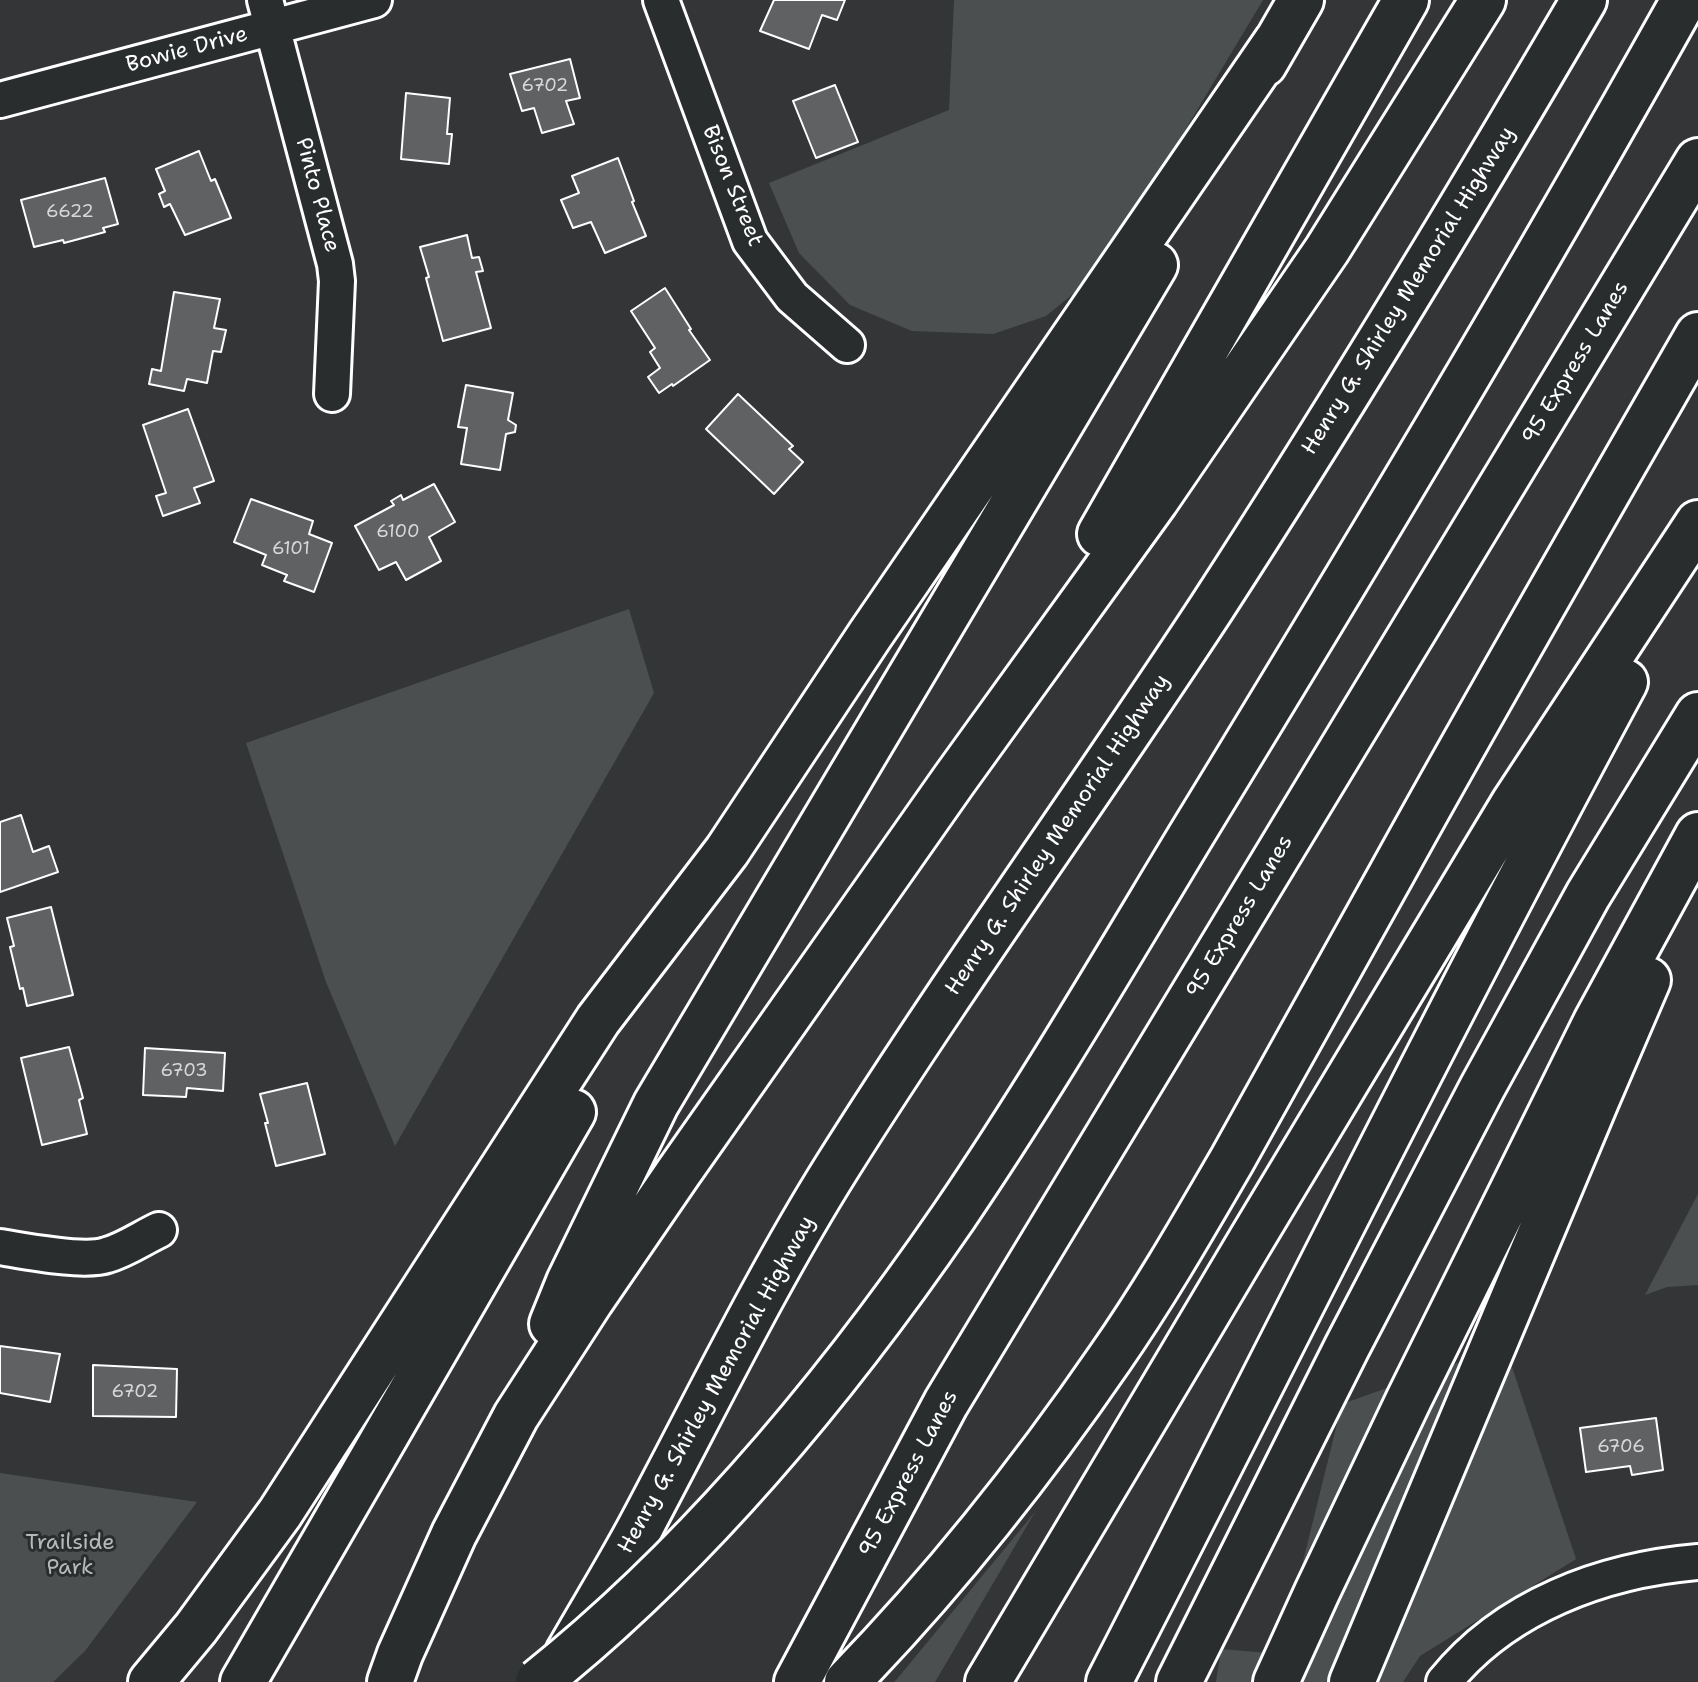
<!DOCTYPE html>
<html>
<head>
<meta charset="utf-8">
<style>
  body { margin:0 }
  canvas { display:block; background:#333536 }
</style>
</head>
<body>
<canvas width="1698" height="1682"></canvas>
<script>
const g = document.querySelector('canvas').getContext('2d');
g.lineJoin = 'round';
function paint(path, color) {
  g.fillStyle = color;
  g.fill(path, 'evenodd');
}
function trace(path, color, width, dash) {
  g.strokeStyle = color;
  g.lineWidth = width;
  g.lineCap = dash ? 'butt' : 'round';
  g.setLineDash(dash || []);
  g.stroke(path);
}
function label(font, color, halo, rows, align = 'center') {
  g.font = font + ' "Shantell Sans",sans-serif';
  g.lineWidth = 6;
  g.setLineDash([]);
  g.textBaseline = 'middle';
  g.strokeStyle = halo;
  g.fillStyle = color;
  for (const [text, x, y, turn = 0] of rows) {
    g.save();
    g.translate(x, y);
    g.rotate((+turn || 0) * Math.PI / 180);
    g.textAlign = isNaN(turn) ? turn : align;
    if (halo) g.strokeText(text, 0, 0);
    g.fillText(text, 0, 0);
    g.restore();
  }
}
paint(new Path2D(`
  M954 0H1263L1100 272 1046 316 993 334 912 331 850 305 799 253 769 183 949 110Z
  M629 609 654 693 395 1146 326 982 246 743Z
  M1698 1194V1285L1667 1287 1645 1295Z
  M1505 1346 1576 1559 1420 1656 1403 1682H1216L1221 1649 1280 1654 1342 1404Z
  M0 1473 197 1502 85 1651 53 1682H0Z
  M1035 1512 935 1682H894L897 1679Z`), '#4c4f50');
const building = new Path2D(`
  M774 0H845L837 20 822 15 809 49 760 31Z
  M570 59 580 98 566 101 574 124 542 133 534 108 522 111 510 74Z
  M835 85 858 142 816 158 793 101Z
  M406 93 450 98 447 134H452L449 164 401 159Z
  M199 151 211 181 215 179 231 218 185 235 170 204 164 207 159 194 165 191 156 169Z
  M618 158 634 201 632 202 646 236 605 253 591 222 573 228 561 200 579 193 572 176Z
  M105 178 118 224 103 228 105 232 64 243 63 240 34 247 21 200Z
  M467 235 472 258 479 257 483 271 476 272 491 328 443 341 426 278 429 277 420 247Z
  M665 288 691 329 689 330 710 360 673 386 672 384 659 393 648 377 660 368 650 352 655 348 631 311Z
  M174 292 220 299 214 328 226 330 221 352 213 351 207 383 187 379 184 391 149 384 152 369 161 371Z
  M466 385 513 393 508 420 516 425 515 432 506 434 500 470 461 464 467 428 458 427Z
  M738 394 793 446 789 449 803 462 774 494 706 429Z
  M188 409 214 481 194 488 200 503 163 516 156 496 166 493 143 425Z
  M434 484 455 522 429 537 441 561 406 580 396 562 379 570 355 526 394 505 391 501 401 495 403 500Z
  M251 499 313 521 309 534 332 543 314 592 284 581 287 575 262 565 266 555 234 542Z
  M21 815 33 852 49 846 58 872 0 892V822Z
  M51 907 73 995 27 1006 23 988 20 989 10 947 14 946 7 918Z
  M69 1047 83 1098 79 1100 87 1134 42 1145 21 1058Z
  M145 1048 225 1053 223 1091 187 1088 186 1097 143 1095Z
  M307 1083 325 1154 276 1166 265 1123H268L260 1094Z
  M0 1346 60 1354 50 1402 0 1393Z
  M93 1365 177 1369 176 1417 93 1416Z
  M1656 1418 1663 1470 1632 1475 1630 1466 1586 1472 1580 1428Z`);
paint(building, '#5f6162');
trace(building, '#fff', 2);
const minor = new Path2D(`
  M265 0 335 264 337 281 332 394
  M661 0 750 241 792 297 847 345
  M0 100 374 0
  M0 1247C25 1251 84 1263 107 1255 125 1250 142 1238 159 1230
  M1444 1682C1505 1606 1603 1570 1698 1562`);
const highway = new Path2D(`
  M1264 64 1301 0
  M1100 534 1406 0
  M552 1324 569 1282 656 1104 1155 265
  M568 1653C592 1611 618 1569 641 1526 705 1406 765 1282 837 1167 957 976 1089 795 1212 607 1341 408 1464 205 1584 0
  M151 1682 196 1628 280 1513 598 1020 727 851 870 635 1277 41
  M243 1682 573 1112
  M390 1682 400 1654 454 1534 516 1416 591 1300 678 1173 954 780 1156 500 1327 250 1483 0
  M797 1682 946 1403 1698 161
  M847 1682C944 1582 1031 1473 1110 1358 1154 1295 1193 1227 1232 1160 1286 1065 1339 969 1392 873 1492 692 1595 514 1698 335
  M988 1682 1251 1240 1514 803 1698 523
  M1109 1682C1281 1348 1447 1012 1625 682
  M1179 1682 1347 1347 1482 1088 1588 895 1698 715
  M1276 1682 1317 1592 1409 1399 1596 1022 1698 835
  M1352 1682 1596 1101 1648 980`);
trace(minor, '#fff', 40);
trace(highway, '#fff', 50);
trace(minor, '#2a2d2e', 34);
trace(highway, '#2a2d2e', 44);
const highwayBridge = new Path2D(`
  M538 1682C698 1554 838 1385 954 1216 1039 1091 1115 961 1193 832 1361 557 1527 281 1684 0`);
trace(highwayBridge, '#fff', 50, []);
trace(highwayBridge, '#2a2d2e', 44);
label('18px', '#d7d8d8', null, [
  ["6702",545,86],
  ["6622",70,212],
  ["6100",398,532],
  ["6101",291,549],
  ["6703",184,1071],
  ["6702",135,1392],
  ["6706",1621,1447]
]);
label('22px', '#fff', '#2a2d2e', [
  ["Bowie Drive",187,50,-15],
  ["Bison Street",732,186,68],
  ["Pinto Place",317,195,75],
  ["Henry G. Shirley Memorial Highway",1409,291,-58],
  ["95 Express Lanes",1576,363,-59],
  ["Henry G. Shirley Memorial Highway",1058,835,-56],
  ["95 Express Lanes",1240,917,-59],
  ["Henry G. Shirley Memorial Highway",717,1385,-61],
  ["95 Express Lanes",909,1474,-62]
]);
label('22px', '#b7b9b9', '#2a2d2e', [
  ["Trailside",70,1543],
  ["Park",70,1568]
]);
</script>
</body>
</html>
